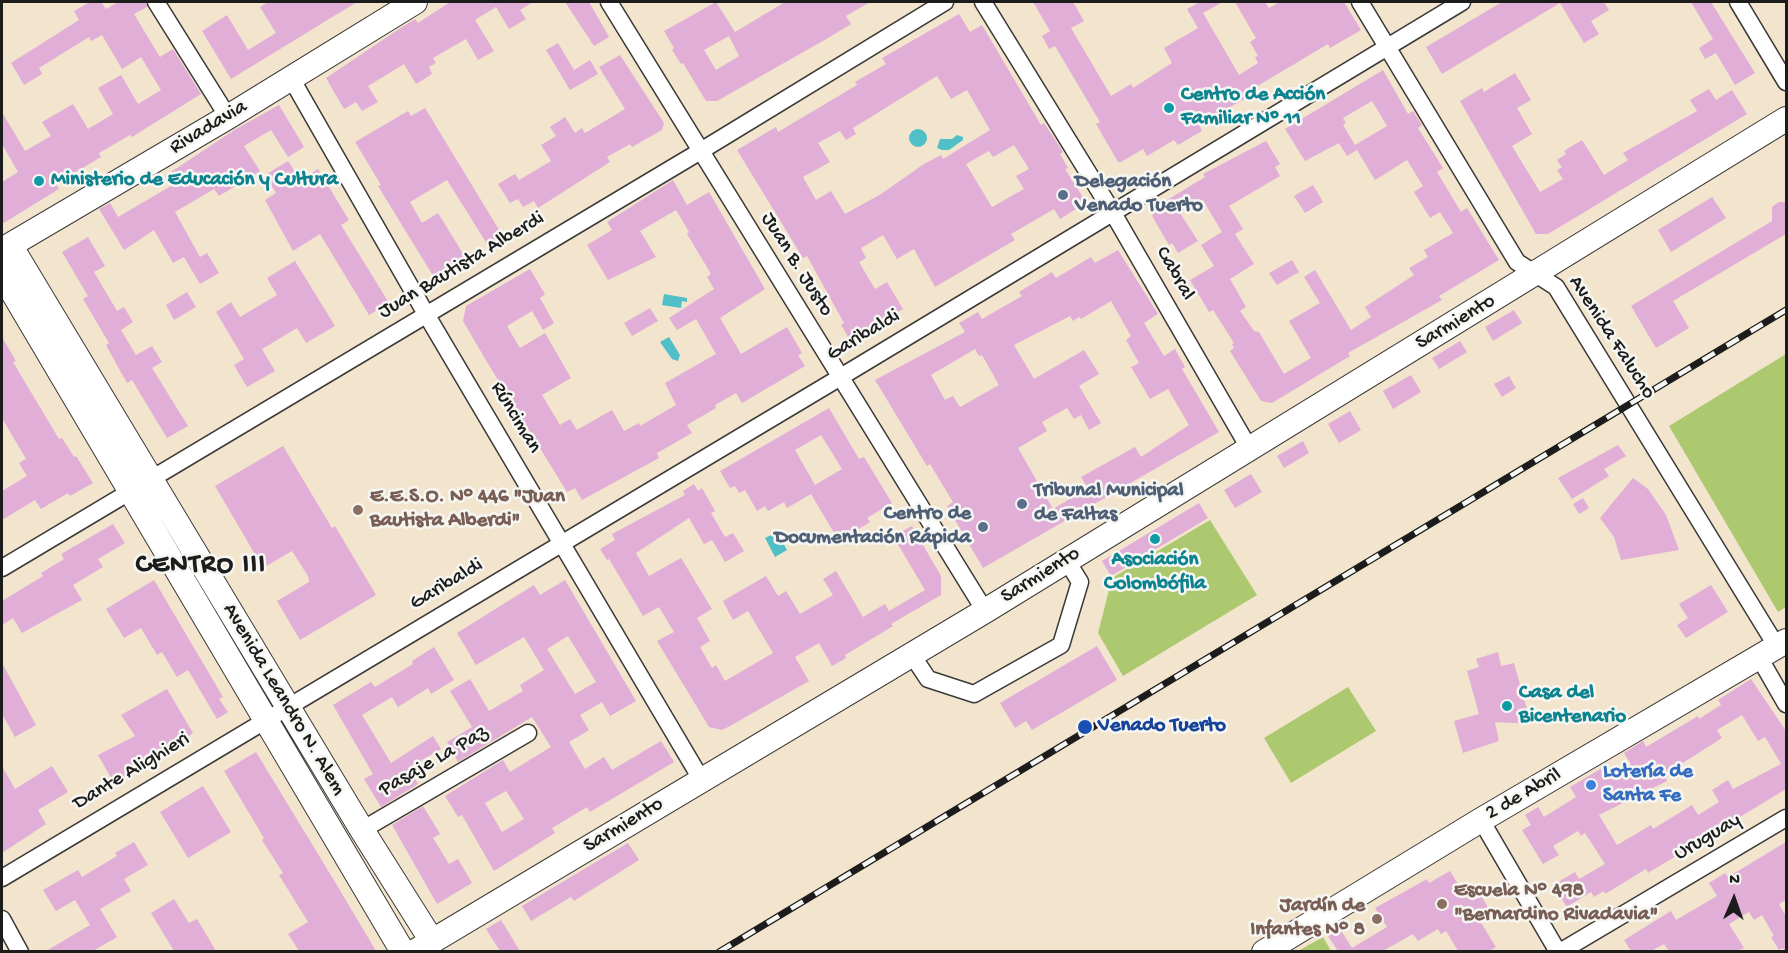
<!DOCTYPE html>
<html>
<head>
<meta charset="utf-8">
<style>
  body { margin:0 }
  #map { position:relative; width:1788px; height:953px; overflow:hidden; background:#f3e4ce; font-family:"Gochi Hand",sans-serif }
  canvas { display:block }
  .frame { position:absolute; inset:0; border:3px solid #1c1c1c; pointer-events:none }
  .north { position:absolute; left:1704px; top:869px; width:60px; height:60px; -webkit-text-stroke:4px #f6f6f2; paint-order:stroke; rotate:2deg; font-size:16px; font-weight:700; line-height:24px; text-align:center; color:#1c1c1c }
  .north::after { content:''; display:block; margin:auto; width:21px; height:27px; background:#1c1c1c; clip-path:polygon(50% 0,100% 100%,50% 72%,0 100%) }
</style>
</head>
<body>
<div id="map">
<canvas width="1788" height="953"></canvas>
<div class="frame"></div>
<div class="north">N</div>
</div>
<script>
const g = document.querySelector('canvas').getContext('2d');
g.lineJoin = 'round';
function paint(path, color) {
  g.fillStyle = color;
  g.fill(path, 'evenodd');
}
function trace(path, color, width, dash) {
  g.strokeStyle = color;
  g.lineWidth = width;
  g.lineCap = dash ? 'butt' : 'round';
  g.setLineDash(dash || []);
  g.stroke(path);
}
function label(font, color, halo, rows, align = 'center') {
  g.font = font + ' "Gochi Hand",sans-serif';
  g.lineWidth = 5;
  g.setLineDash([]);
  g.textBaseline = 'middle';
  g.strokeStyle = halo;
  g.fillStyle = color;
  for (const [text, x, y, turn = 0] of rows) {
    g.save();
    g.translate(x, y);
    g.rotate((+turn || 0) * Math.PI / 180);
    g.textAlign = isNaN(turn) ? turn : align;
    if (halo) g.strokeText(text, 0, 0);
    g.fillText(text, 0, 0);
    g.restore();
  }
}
paint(new Path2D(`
  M1786 354V607L1778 612 1669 426Z
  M1210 520 1257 595 1123 676 1098 633 1112 578Z
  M1348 687 1376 731 1291 783 1264 738Z
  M1323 937 1331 951H1298Z`), '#acc970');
paint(new Path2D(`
  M909 138a9 9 0 1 1 18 0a9 9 0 1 1-18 0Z
  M957 135 963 137V140L949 150H942L937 148 940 139H952Z
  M664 294 687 298V302L682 301 681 308 662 305Z
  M669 337 680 355 678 361 672 359 660 342Z
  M777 532 787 550 775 557 765 538Z`), '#50bfc7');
paint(new Path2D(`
  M90 2H101L106 9 118 2H146L147 7 134 14 160 57 173 49 201 94 132 137 130 135 99 153 101 157 56 184 59 189 2 224V182L18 172 2 144V112L25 151 51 136 42 122 73 104 88 129 113 114 98 88 121 75 138 104 161 90 141 57 122 69 102 35 91 41 89 37 39 68 42 74 24 85 11 63 79 20 74 11Z
  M268 2H357L231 79 202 31 227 15 248 50 276 33 260 7Z
  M450 2H533L520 10 526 19 509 29 496 7 475 20 494 51 478 60 466 39 433 58 436 63 429 67 432 74 416 84 404 64 368 86 378 102 362 111 356 102 344 109 326 78 396 31 415 19 418 23Z
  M565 2H589L609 37 594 46Z
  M716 2 735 32 785 2H870L846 16 851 24 828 38 717 101H706L683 63 681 64 672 50 674 48 664 31ZM729 36 739 56 716 70 704 50Z
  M1033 2H1073L1084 21 1071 28 1111 96 1131 84 1133 88 1172 63 1164 48 1198 28 1187 9 1200 2H1223L1203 13 1239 75 1258 63 1255 57 1258 56 1250 42 1256 38 1235 2H1265L1269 8 1280 2H1344L1361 30 1330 48 1328 44 1244 94 1246 98 1199 125 1202 131 1178 145 1174 140 1147 156 1143 149 1121 162H1118L1096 124 1100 122 1055 46 1049 49 1042 36 1050 31Z
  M1502 2H1604L1609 10 1591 21 1599 34 1584 43 1560 3 1442 74 1426 47Z
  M1691 2H1711L1755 73 1735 85 1716 53 1705 59 1699 48 1713 39Z
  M959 14 970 32 982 25 1041 125 1044 123 1054 138 1063 152 1060 154 1068 168 1065 169 1084 199 1082 205 1060 219 1054 209 1011 234 1015 240 935 287 914 249 897 259 883 235 861 248 866 258 859 262 875 289 887 282 903 309 850 340 841 325 844 323 807 256 803 258 737 150 776 127 778 132 857 85 855 82 886 64 882 58ZM937 76 951 99 967 90 990 130 943 159 941 155 924 164 881 194 845 214 831 191 816 200 803 177 830 162 818 143 840 131 846 140 856 134 853 128ZM1014 145 1029 169 1016 176 1024 189 992 207 966 164 989 151 993 157Z
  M558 43 574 70 590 60 598 74 570 90 546 50Z
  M620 55 664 123 662 130 632 147 630 144 607 157 610 162 538 208 534 201 523 207 518 199 510 203 498 184 515 174 519 180 551 161 541 145 556 136 550 127 565 117 575 133 582 128 585 133 625 109 599 67Z
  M1383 70 1408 114 1413 111 1422 125 1418 128 1443 168 1437 172 1461 212 1467 208 1499 260 1439 296 1442 300 1348 353 1350 356 1272 403 1261 401 1230 351 1234 348 1232 344 1234 343 1213 310 1209 312 1190 280 1214 266 1201 245 1222 232 1203 200 1180 213 1198 241 1178 253 1172 243 1169 245 1152 216 1159 205 1205 177 1203 174 1266 141 1280 164 1275 167 1280 176 1229 206 1243 229 1235 234 1254 264 1230 279 1246 307 1240 311 1254 331 1259 332 1284 374 1311 358 1289 321 1320 303 1304 277 1315 270 1351 330 1371 317 1365 307 1414 275 1409 268 1428 257 1424 250 1453 233 1440 212 1430 218 1414 192 1423 186 1407 160 1375 180 1357 150 1347 156 1339 143 1305 161 1285 129ZM1372 101 1387 126 1355 145 1343 125 1346 123 1343 118Z
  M1515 73 1531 100 1517 108 1532 134 1512 146 1540 192 1563 179 1557 170 1562 167 1557 160 1566 154 1564 151 1582 140 1604 175 1628 160 1623 153 1697 111 1690 100 1709 89 1716 100 1732 90 1747 114 1548 234H1536L1460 101 1482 88 1484 92Z
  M279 105 304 147 288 157 271 130 244 146 260 171 219 196 214 189 175 212 200 257 207 253 219 273 200 284 184 257 173 263 154 230 124 250 99 209 110 203 118 217 171 186 165 176 236 129Z
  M425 108 504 238 489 247 447 180 410 202 422 223 438 213 467 260 435 279 378 186 381 185 355 142 408 111 411 116Z
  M288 161 300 180 318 169 349 220 341 225 389 303 369 315 320 234 293 251 265 200 276 193 265 175Z
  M673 180 687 205 709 192 765 289 720 318 741 354 787 327 802 353 798 355 805 366 742 403 736 393 715 405 716 408 687 425 692 433 657 453 659 458 582 500 575 488 567 492 487 362 463 321 466 306 530 269 545 294 540 298 554 323 543 330 532 311 507 326 520 348 545 333 571 378 542 395 560 425 570 419 577 430 612 410 624 431 639 423 640 426 676 405 665 383 716 354 696 319 677 330 669 318 714 289 707 277 711 274 687 234 689 232 676 210 640 231 656 257 608 280 587 245 612 230 607 222Z
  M1313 185 1323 202 1305 213 1294 196Z
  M1712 197 1726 218 1671 252 1658 230Z
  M1779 202H1786V234L1673 301 1689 328 1656 348 1631 306 1772 221V207Z
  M88 237 105 266 94 272 117 311 124 307 133 322 121 330 136 355 152 346 162 362 152 368 188 426 167 438 132 380 127 383 118 367 106 345 109 343 83 299 88 296 62 252Z
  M1118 250 1158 314 1144 323 1164 356 1175 349 1185 367 1182 369 1219 432 983 568 947 506 953 502 930 464 927 466 875 380 965 332 959 323 978 312 982 319 1022 296 1019 292 1052 272 1056 278 1091 257 1095 263ZM1111 301 1131 336 1126 340 1139 363 1131 367 1150 399 1168 389 1189 425 1141 457 1135 447 1081 477 1088 488 1053 509 1018 448 1047 431 1042 422 1067 408 1074 419 1081 415 1089 430 1101 423 1079 386 1099 374 1084 350 1034 379 1014 345 1070 316 1073 321 1079 317 1081 319ZM975 349 979 356 982 355 999 385 960 407 953 396 945 400 931 375Z
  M1292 260 1299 272 1277 285 1269 273Z
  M295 261 335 326 306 343 297 328 262 349 275 371 247 387 234 365 244 359 216 312 231 302 240 317 277 295 267 278Z
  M187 292 196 307 174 320 166 305Z
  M650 308 658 321 632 336 624 323Z
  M1514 310 1522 323 1493 341 1485 327Z
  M2 337 16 361 13 362 59 439 62 438 74 457 76 456 93 483 70 496 68 493 41 509 35 500 2 520V491L27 476 19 463 26 459 2 418Z
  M1460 341 1467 352 1439 369 1432 358Z
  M1411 375 1421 392 1393 409 1383 391Z
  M1509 376 1516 388 1502 397 1494 384Z
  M829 408 859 459 864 457 892 503 867 518 870 522 842 539 839 534 836 536 811 494 787 508 784 502 768 511 765 506 757 511 745 490 739 493 735 486 730 488 720 471ZM821 435 842 469 815 485 795 450Z
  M1350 411 1361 430 1339 443 1328 424Z
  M1303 441 1309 453 1284 468 1277 456Z
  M1618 445 1626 456 1604 469 1609 476 1572 499 1558 478Z
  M283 446 332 528 335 526 376 595 300 640 277 601 309 582 308 576 292 551 263 568 215 486Z
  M1251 474 1262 492 1235 508 1224 490Z
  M1633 478 1648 489 1666 515 1679 550 1621 560 1614 537 1600 518Z
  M694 484 698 491 702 488 715 511 711 513 725 537 733 533 744 551 725 562 712 540 704 544 689 518 636 553 649 576 681 558 712 609 697 618 710 641 700 647 712 668 716 665 725 681 773 653 748 611 733 620 723 601 766 576 778 596 786 591 800 614 833 595 823 579 836 571 863 617 885 604 889 611 925 590 893 536 912 526 941 576V595L891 624 893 626 845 655 846 658 832 666 819 643 795 657 809 681 730 726 722 730 709 727 657 641 674 632 659 607 643 616 609 559 607 560 600 549 615 540 612 534 685 495 683 491Z
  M1583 498 1589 508 1579 514 1573 504Z
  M1199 503 1208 518 1111 576 1102 561Z
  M113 524 125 543 98 559 103 567 73 585 82 600 22 633 13 618 2 625V601L43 576 41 573 64 559 61 554Z
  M154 580 223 697 219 699 228 712 217 719 188 670 177 677 162 652 157 655 141 628 124 638 106 609Z
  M565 580 636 701 610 716 602 702 580 715 589 730 569 742 585 769 604 757 612 770 661 741 674 762 590 812 587 807 552 828 555 833 494 871 462 815 458 817 445 796 503 760 510 772 551 747 532 717 458 762 447 742 472 727 450 691 470 679 489 711 523 691 520 685 544 670 524 637 476 665 457 633 534 585 540 595ZM568 636 596 682 575 694 547 649ZM506 791 524 819 502 832 485 803Z
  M1711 585 1728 612 1686 638 1677 625 1688 618 1679 604Z
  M1097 646 1117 680 1032 730 1026 721 1015 728 1000 703Z
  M434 647 454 680 431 694 428 688 398 707 392 697 362 715 391 763 433 736 441 749 408 768 418 784 381 807 364 779 373 774 333 705 371 682 375 687 413 664 412 661Z
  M1498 652 1501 666 1514 663 1531 724 1495 722 1499 741 1463 753 1454 721 1479 714 1467 671 1479 667 1476 659Z
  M2 663 36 725 15 737 2 714Z
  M1751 679 1786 731V789L1648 873 1646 869 1605 894 1604 891 1594 897 1591 892 1567 907 1553 885 1575 872 1579 879 1605 864 1585 833 1581 836 1578 831 1553 846 1559 855 1543 864 1522 830 1531 825 1525 815 1538 807 1544 817 1576 797 1570 787 1602 768 1608 778 1631 764 1624 753 1643 741 1646 747 1698 716 1699 719 1721 705 1718 700ZM1742 715 1758 741 1765 737 1781 764 1733 789 1728 780 1712 790 1719 802 1698 815 1692 805 1653 829 1651 825 1617 845 1599 815 1667 781 1666 778 1680 769 1678 766 1722 738 1717 730Z
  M167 689 193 733 167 752 114 783 98 755 135 736 121 715Z
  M256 752 335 882 376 951H299L288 934 308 922 279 875 283 873 262 840 264 838 224 771Z
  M2 766 15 789 52 766 68 792 38 810 46 824 2 853Z
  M203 786 231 832 188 858 160 812Z
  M423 806 440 834 433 838 449 864 458 859 472 883 437 904 392 825Z
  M134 842 148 865 124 879 131 891 100 909 117 937 93 951H46L90 925 75 900 56 911 43 890 78 870 82 877 117 856 115 853Z
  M1786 842V900L1779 904 1786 916V951L1782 948 1779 950 1771 937 1774 936 1762 915 1754 920 1749 912 1729 924 1744 948 1737 951H1669L1664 944 1651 951H1631L1624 940 1671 911 1676 920 1717 896 1709 883 1725 873 1728 877Z
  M628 843 639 860 574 901 571 897 531 921 522 906Z
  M1450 871 1466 897 1478 890 1490 911 1478 918 1496 947 1489 951H1458L1446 931 1441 934 1438 929 1418 941 1413 934 1383 951H1338L1328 936 1340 929 1352 948 1387 927 1375 908 1427 879 1429 883Z
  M174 899 189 923 197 919 216 951H174L151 913Z
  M501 920 520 951H500L486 929Z`), '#e0aed6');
const street = new Path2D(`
  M156 2 228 117
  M609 2 985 611
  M983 2 1113 213 1249 448
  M1360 2 1517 262 1556 287 1777 647
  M1738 2 1786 82
  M291 78 426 314 701 779
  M2 568 699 152 945 2
  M912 655 928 679 974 694 1061 645 1080 582 1067 561
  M1759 657 1786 704
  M1481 820 1558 952
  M362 830 528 733
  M2 878 839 378 1462 2
  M2 919 20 952
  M1560 952 1786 818`);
const secondary = new Path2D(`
  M2 250 16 255 362 830 432 941
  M2 250 228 117 415 2
  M2 274 403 952
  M414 952 985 611 1786 119
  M1264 952 1481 820 1786 641`);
trace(street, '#3c3a37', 19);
trace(secondary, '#3c3a37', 26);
trace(street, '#fff', 16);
trace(secondary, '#fff', 24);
const rail = new Path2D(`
  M719 952 1786 310`);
trace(rail, '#1c1c1c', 7);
trace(rail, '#f6f6f2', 4.5, [14]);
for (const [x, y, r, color] of [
  [1169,108,6,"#0f9aa8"],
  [39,181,6,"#0f9aa8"],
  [1063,195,6,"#5c6f8a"],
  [1022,504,6,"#5c6f8a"],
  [358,510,6,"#8d6e63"],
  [983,527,6,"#5c6f8a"],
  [1155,539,6,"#0f9aa8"],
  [1507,706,6,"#0f9aa8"],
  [1085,727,8,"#1a4fb4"],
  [1591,785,6,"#3f7fe0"],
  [1442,904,6,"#8d6e63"],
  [1377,919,6,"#8d6e63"]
]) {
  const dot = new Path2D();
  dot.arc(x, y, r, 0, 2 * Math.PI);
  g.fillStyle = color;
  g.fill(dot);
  trace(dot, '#f6f6f2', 2);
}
label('bold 21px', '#0d838f', '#f6f6f2', [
  ["Centro de Acción",1181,96],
  ["Familiar Nº 11",1181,120],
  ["Ministerio de Educación y Cultura",51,181],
  ["Asociación",1155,561,"center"],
  ["Colombófila",1155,585,"center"],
  ["Casa del",1519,694],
  ["Bicentenario",1519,718]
], 'left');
label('21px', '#1c1c1c', '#f6f6f2', [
  ["Rivadavia",209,128,-31],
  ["Juan B. Justo",796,265,58],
  ["Juan Bautista Alberdi",462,266,-31],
  ["Cabral",1174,274,60],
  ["Sarmiento",1456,323,-31],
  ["Garibaldi",864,336,-31],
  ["Avenida Falucho",1611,338,57],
  ["Rúnciman",515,418,59],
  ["Sarmiento",1041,576,-32],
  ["Garibaldi",447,585,-31],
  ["Avenida Leandro N. Alem",283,700,59],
  ["Pasaje La Paz",434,762,-30],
  ["Dante Alighieri",132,772,-31],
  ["2 de Abril",1524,795,-30],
  ["Sarmiento",624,826,-31],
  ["Uruguay",1708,838,-31]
]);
label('bold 21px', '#4e5e75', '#f6f6f2', [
  ["Delegación",1075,183],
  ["Venado Tuerto",1075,207],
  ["Tribunal Municipal",1034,492],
  ["de Faltas",1034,516],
  ["Centro de",971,515,"right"],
  ["Documentación Rápida",971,539,"right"]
], 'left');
label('bold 21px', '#785e54', '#f6f6f2', [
  ["E.E.S.O. N° 446 \"Juan",370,498],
  ["Bautista Alberdi\"",370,522],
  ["Escuela N° 498",1454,892],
  ["\"Bernardino Rivadavia\"",1454,916],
  ["Jardín de",1365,907,"right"],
  ["Infantes N° 8",1365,931,"right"]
], 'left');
label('bold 21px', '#164399', '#f6f6f2', [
  ["Venado Tuerto",1098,727]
], 'left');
label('bold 21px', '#366cbe', '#f6f6f2', [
  ["Lotería de",1603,773],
  ["Santa Fe",1603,797]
], 'left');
g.letterSpacing = '1.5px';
label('bold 27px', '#1c1c1c', '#f6f6f2', [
  ["CENTRO III",201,567]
]);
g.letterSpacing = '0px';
</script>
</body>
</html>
